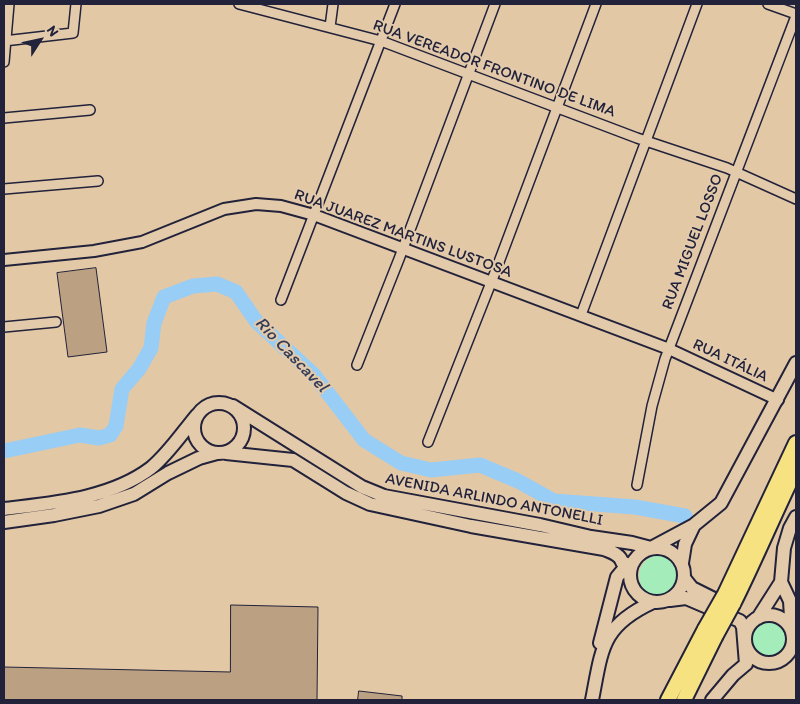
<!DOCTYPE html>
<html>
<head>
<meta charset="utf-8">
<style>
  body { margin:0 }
  #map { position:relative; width:800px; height:704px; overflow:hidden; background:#e3c8a6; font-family:Itim,sans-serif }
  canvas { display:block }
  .frame { position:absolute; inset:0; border:5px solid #22223b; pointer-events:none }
  .north { position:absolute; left:15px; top:15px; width:50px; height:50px; -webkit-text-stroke:4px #e3caab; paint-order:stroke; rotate:55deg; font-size:14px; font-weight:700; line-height:20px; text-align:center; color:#22223b }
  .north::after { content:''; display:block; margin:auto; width:18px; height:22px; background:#22223b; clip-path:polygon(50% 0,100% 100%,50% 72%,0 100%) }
</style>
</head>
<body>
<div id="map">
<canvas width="800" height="704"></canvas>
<div class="frame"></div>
<div class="north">N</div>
</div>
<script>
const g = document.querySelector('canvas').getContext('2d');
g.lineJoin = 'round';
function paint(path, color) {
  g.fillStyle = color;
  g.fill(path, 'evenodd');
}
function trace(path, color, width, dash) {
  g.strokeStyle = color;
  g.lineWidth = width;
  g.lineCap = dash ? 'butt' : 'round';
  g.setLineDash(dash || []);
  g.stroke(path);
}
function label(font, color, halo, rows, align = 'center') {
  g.font = font + ' Itim,sans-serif';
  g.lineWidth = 4;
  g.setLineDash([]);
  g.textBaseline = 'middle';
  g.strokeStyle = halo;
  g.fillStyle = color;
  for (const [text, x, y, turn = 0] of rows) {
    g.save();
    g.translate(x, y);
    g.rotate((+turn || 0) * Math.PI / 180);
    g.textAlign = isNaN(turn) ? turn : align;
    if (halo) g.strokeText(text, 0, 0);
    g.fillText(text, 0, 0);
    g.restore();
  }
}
paint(new Path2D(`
  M639 576a21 21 0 1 1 42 0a21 21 0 1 1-42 0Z
  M750 639a19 19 0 1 1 38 0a19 19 0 1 1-38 0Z`), '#a4edba');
trace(new Path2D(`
  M4 451 80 435 99 438 110 435 116 426 122 389 139 369 151 348 154 323 164 297 193 286 217 284 236 292 256 321 314 375 364 440 401 463 431 470 480 465 518 481 554 501 635 507 685 516`), '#98cdf6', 15);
const building = new Path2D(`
  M96 268 107 352 68 357 57 273Z
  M231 605 318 607 317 700H4V667L230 672Z
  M359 691 402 696V700H358Z`);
paint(building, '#bca082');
trace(building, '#22223b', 1);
const minor = new Path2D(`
  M239 4 381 41 637 138 727 168 796 199
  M768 4 796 14
  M330 27 333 4
  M4 41 73 33 76 4
  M4 62 9 4
  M4 118 90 110
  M4 189 98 181
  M281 300 395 4
  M581 315 697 4
  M4 327 56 322
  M357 365 399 259 495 4
  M428 442 496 270 596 4
  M637 485 652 406 665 359 796 16`);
const tertiary = new Path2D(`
  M4 260 94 251 142 242 224 209 256 204 281 206 314 215 669 349 778 400`);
const secondary = new Path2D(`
  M194 428a25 25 0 1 1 50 0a25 25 0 1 1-50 0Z
  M233 406 362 487 384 496 540 525 591 537 632 543 651 548 694 525 721 503 796 363
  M226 453 293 460 346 493 370 504 471 526 604 549C611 552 620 554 622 562L631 566
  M4 509C53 503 110 499 151 468 169 453 182 433 197 415
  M4 522 54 515 99 506 134 494 168 473 199 458 217 453
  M630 575a27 27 0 1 1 54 0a27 27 0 1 1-54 0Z
  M682 563 685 544 694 525
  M684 578 692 588 730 607
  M670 600 686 598 740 621 743 627 746 664
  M745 639a24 24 0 1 1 48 0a24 24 0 1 1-48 0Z
  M758 618 781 582
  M792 633 790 601 781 582 784 548 790 528 796 517
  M600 643 617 577 622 571 631 566
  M592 700C602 649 601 626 653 602
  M712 700 733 675 746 664`);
const trunk = new Path2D(`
  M725 594 796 443
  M733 604C755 560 774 514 796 469
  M668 700 705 629
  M684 700 715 637`);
trace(minor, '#22223b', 12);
trace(tertiary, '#22223b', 14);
trace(secondary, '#22223b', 16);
trace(trunk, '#22223b', 18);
trace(minor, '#e3caab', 9);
trace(tertiary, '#e3caab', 10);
trace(secondary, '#e3caab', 12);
trace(trunk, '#f7e281', 14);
const trunkBridge = new Path2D(`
  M705 629 725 594
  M715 637 733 604`);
trace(trunkBridge, '#22223b', 18, []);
trace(trunkBridge, '#f7e281', 14);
label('16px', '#22223b', '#e3caab', [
  ["RUA VEREADOR FRONTINO DE LIMA",494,69,20],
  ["RUA JUAREZ MARTINS LUSTOSA",403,234,20],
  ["RUA MIGUEL LOSSO",693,242,-69],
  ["RUA ITÁLIA",730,361,25],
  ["AVENIDA ARLINDO ANTONELLI",494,500,11]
]);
label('italic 18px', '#343c57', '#e3caab', [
  ["Rio Cascavel",291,355,46]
]);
</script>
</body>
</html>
